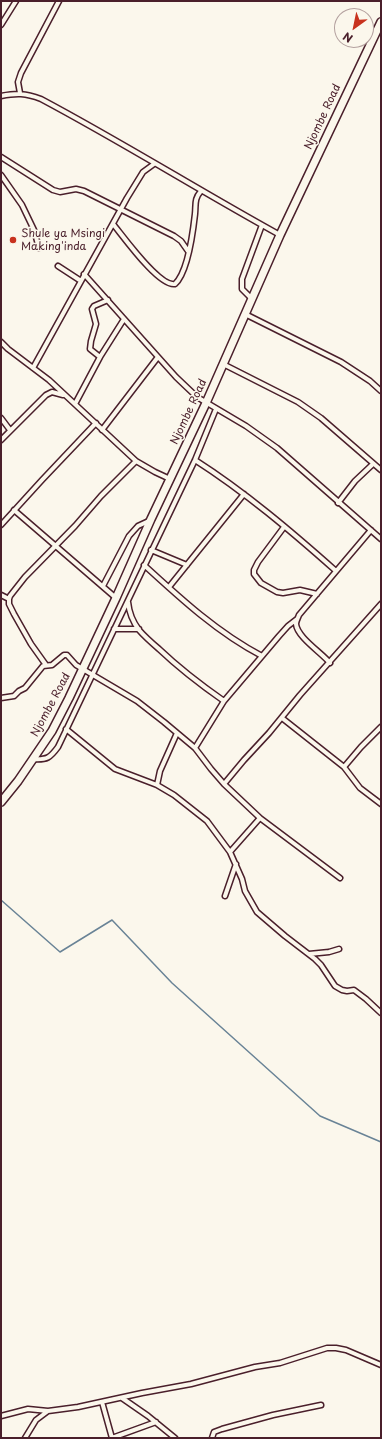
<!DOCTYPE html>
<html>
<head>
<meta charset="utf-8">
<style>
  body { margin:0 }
  #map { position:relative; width:382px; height:1439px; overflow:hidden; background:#fbf7ec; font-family:"Playpen Sans",sans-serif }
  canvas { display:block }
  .frame { position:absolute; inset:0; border:2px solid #4a1f2b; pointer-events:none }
  .north { position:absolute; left:334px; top:8px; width:40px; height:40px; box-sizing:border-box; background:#fbf7ec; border:1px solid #b4a19f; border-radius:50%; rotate:213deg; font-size:11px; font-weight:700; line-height:16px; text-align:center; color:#4a1f2b }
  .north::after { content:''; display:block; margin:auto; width:14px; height:18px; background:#c8321e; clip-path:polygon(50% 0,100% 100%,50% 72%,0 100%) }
</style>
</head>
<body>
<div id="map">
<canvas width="382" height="1439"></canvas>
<div class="frame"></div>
<div class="north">N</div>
</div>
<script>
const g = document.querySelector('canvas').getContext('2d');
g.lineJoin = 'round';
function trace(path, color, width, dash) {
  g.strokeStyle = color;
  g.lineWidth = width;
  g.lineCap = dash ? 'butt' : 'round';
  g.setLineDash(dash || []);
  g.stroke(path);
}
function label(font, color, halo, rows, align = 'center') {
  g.font = font + ' "Playpen Sans",sans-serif';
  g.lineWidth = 3;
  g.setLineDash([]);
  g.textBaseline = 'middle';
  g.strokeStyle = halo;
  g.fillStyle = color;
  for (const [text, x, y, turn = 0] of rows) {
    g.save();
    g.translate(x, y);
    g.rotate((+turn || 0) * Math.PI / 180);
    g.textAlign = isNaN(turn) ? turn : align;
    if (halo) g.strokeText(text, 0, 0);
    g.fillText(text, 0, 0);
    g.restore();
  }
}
trace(new Path2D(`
  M1 900 60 952 112 920 172 983 320 1116 381 1142`), '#698396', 1.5);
const minor = new Path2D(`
  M1 25 16 1
  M20 93 18 82 21 73 59 1
  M1 96C17 93 25 93 41 99 122 142 200 191 280 235
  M1 157 53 190 60 192 76 189 84 191 174 236 181 241 188 251
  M1 175 22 205 34 230 39 248
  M113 224C123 236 159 287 175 284 188 272 193 232 195 214 196 204 194 199 201 191
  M58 266 81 281
  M84 274 176 377 197 397 246 426 277 448 381 539
  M252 299 242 289V279L262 225
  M245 314 341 362 370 381 381 391
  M1 342 8 349 49 380 136 461 155 472 170 479
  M100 357 90 349 91 341 96 324 92 309 94 306 108 300
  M223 364 298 402 321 418 381 470
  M33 368 127 198 143 172 154 164
  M75 404 100 357 124 319
  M1 418 10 430
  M102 430 158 357
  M1 440 46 395 52 392 63 395
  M195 460C245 492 291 531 336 571
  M338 503 355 481 373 464
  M14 510 116 598
  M1 525 42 480 96 423
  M284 527 258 562 254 570V574L261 583 277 592 283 593 300 590 317 594
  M151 550 187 565
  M144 565C181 599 218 633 262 656
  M103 586 129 536 138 526 151 520
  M169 587 244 494
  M1 595 9 599
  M128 602C129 612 133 622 139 630 145 637 152 643 159 649 179 668 201 685 224 701
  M114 629H139
  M330 663C322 653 297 637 296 624 296 621 298 618 299 615L371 530
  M46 665 31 644 14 614 9 604V599L10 596 25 577 75 526 101 496 136 461
  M1 698 14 696 19 691 25 688 43 666 52 665 64 655H67L76 665 137 701 164 722 195 748 211 769 224 784 260 818 340 878
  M282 718 344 767 361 747 381 727
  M66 729 115 769 157 785 174 795 207 821 230 852 242 879 245 891 257 912 285 936 315 959 321 965 335 986 342 990 347 991 354 990 366 999 381 1013
  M195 748 224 701 279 636 288 626 297 619
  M33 759C47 760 50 758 58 747L195 460 216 409
  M344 767 360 788 381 804
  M224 784 244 760 269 733 300 695 381 604
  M157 785 160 771 177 733
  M230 852 260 818
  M225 896 236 864
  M309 954 329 952 339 949
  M122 1398 148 1416 175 1438
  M102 1402 112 1438 156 1422
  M1 1416 28 1409 48 1411
  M25 1438 36 1420 48 1411 78 1407 142 1393 191 1384 255 1367 280 1363 327 1348H336L346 1350 381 1365
  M212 1438 214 1432 222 1429 273 1415 321 1405`);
const trunk = new Path2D(`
  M1 802 18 781 52 731 69 698 116 598 151 519 206 403 280 235 381 22`);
trace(minor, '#4a1f2b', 7);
trace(trunk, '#4a1f2b', 10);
trace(minor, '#fbf7ec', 4);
trace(trunk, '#fbf7ec', 7);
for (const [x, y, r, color] of [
  [13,240,4,"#c8321e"]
]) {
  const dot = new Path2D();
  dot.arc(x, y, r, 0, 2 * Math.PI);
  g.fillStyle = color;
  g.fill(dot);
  trace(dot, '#fbf7ec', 1.5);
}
label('11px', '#4a1f2b', '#fbf7ec', [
  ["Njombe Road",323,117,-65],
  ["Njombe Road",189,412,-65],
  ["Njombe Road",51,705,-62]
]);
label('11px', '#4a1f2b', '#fbf7ec', [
  ["Shule ya Msingi",21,234],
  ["Making'inda",21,247]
], 'left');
</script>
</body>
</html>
